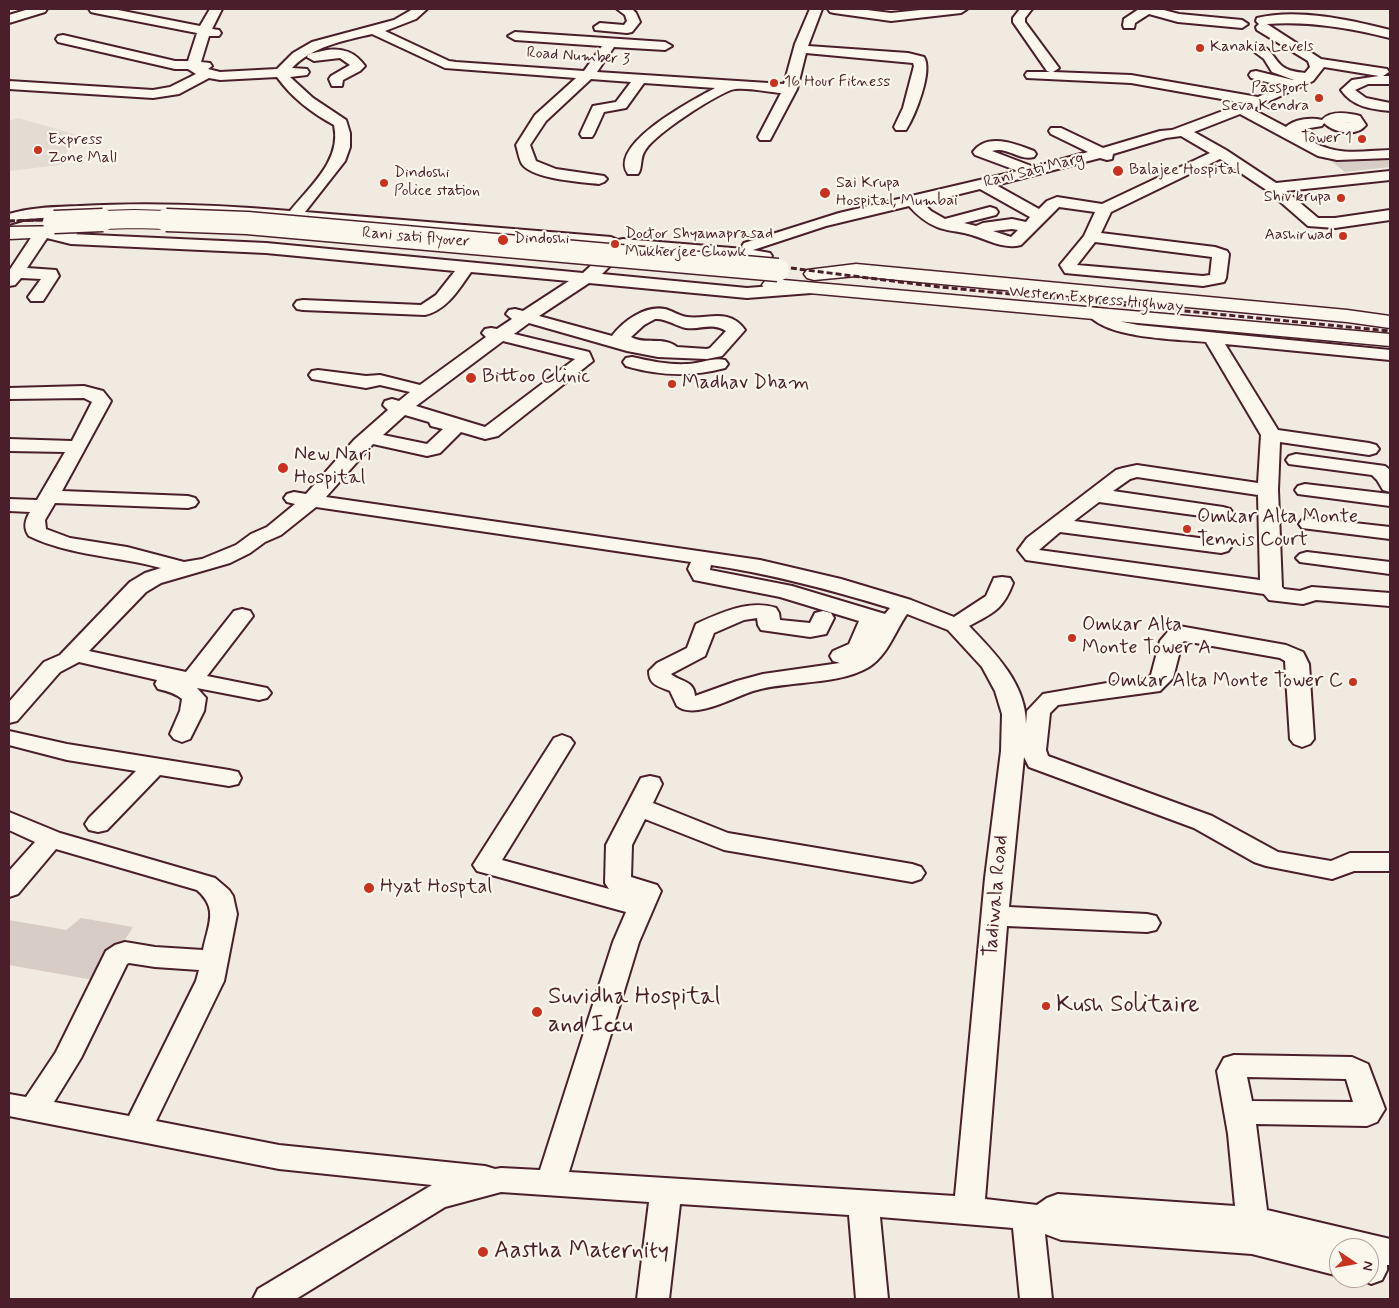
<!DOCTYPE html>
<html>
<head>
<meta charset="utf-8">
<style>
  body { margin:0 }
  #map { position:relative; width:1399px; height:1308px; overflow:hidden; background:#f0eae0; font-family:Mynerve,sans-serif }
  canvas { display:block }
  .frame { position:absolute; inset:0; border:10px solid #4a1f2b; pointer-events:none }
  .north { position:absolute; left:1329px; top:1238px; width:50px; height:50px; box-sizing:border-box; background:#fbf7ec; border:1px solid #b4a19f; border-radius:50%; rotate:102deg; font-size:14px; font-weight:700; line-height:20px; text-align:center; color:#4a1f2b }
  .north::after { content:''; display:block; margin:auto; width:18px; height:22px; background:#c8321e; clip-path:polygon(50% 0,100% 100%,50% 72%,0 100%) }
</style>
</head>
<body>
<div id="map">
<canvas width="1399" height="1308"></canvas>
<div class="frame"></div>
<div class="north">N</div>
</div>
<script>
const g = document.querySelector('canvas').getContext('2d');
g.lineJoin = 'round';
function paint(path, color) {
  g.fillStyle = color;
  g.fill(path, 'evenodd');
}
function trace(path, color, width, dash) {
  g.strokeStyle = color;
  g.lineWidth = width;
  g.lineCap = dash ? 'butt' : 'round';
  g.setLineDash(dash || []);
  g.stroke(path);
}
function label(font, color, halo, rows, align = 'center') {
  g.font = font + ' Mynerve,sans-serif';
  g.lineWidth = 4.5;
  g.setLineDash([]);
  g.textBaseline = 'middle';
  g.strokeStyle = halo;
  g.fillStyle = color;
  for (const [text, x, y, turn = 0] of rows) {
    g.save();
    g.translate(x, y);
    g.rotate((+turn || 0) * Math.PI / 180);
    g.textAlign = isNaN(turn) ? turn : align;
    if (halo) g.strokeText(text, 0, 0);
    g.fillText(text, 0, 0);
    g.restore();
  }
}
paint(new Path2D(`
  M18 118 77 135 59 165 9 171V121Z`), '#e4dbd2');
paint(new Path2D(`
  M1390 152V167L1345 172 1330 160Z
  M81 918 133 927 99 981 9 965V920L66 930Z`), '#d8ccc6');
const minor = new Path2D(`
  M29 9H47L45 12 9 23V15Z
  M89 9H113L200 26 210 9H222L212 29 219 30 221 33 219 36H209L201 62 210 63 212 66 208 69 220 72 277 69 293 53 312 42 394 20 413 9H427L416 19 385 31 449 61 456 62 584 71 602 46 515 40 508 36 515 32 665 42 672 46 665 50 614 47 597 72 784 84 795 44 810 9H822L808 46 908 53 924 57C933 71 915 116 906 130H896L894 127 903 108 914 66 913 63 806 53 797 89 770 140H760L758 137 781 93C769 92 741 86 731 90 711 98 658 132 646 149 639 158 643 168 638 174H628C607 144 695 99 715 88L644 83 626 108 604 112 594 134 592 137H582L580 134 593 106 616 102 631 82 591 79 546 121 530 145 536 161 556 169 604 176 607 179 604 182 599 184C582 182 532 179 522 164 519 159 518 151 516 145L535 115 576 78 445 68 372 34C343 41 313 46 292 68L307 69 309 72 307 75 290 77 313 98 346 120 350 133V147L345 161 305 212 611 237 618 240 623 239 744 249 742 246 744 243 839 213 1018 171 975 155 973 152C987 132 1016 144 1034 151L1036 154 1034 157C1019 161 1007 146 992 151L1034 167 1088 152 1051 134 1049 131 1051 128H1061L1103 148 1160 131 1172 130 1244 103 1131 83 1027 78 1025 75 1027 72H1050L1047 71 1013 22V18L1020 9H1032L1025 18V22L1059 68 1053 72 1131 75 1258 97 1282 86 1251 78 1249 75 1251 72 1256 71 1293 80H1294L1272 72 1264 59 1252 50 1254 47C1270 43 1272 58 1282 66 1288 71 1297 72 1305 73L1310 67 1308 61 1257 30 1256 27 1259 24 1256 21 1257 18C1298 8 1351 20 1390 30V38C1349 28 1309 21 1267 24L1321 59 1387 69 1389 72 1383 76H1390V84H1368L1355 90 1366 98 1390 103V111C1371 109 1353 107 1341 90L1352 80 1379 76 1324 67 1313 81 1252 109 1286 127C1294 119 1311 117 1322 120 1331 110 1348 113 1360 116L1366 125C1357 137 1334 133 1324 123L1322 126 1304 129 1318 139 1315 143C1339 156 1363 151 1390 150V158L1337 160 1318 156 1240 114 1194 132 1226 150 1276 183 1390 171V180L1286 191 1318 218H1335L1390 210V220L1335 228 1308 226 1268 191 1220 159 1111 212 1101 233 1215 247 1227 251 1229 254 1226 278 1224 282 1203 286 1065 273 1060 265 1084 236 1095 212 1059 207 1021 245C1002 250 985 238 968 234 958 231 946 231 937 227 925 222 917 215 909 206L826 226 753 250 770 253 772 256 770 259 764 261 627 249 602 274 747 288 811 283 817 284 819 288 817 292 811 293 747 298 589 283 539 316 612 336C623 321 645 305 665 309 673 311 679 316 687 317 707 320 729 307 745 330L722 356 707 359 658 357 627 351 529 323 514 334 589 352 593 361 498 436 485 439 461 432 440 453 427 456 373 444 326 497 760 560 841 579 911 600 954 617 986 596 994 578 1002 577 1010 578 1013 583C1003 610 993 613 969 626 995 653 1026 684 1026 724L1027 711 1043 694 1107 683 1146 679 1151 675 1160 641 1171 628 1179 626 1286 645 1303 652 1309 664 1314 739 1310 744 1302 747 1294 744 1290 739 1285 661 1280 658 1184 641 1182 643 1173 678 1160 691 1058 705 1050 713 1046 750 1048 756 1212 816 1278 852 1331 861 1350 853H1390V871H1354L1332 879 1266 866 1254 862 1194 828 1029 767 1024 757 1009 907 1147 914 1156 916 1160 923 1156 930 1147 932 1007 926 985 1199 1037 1205 1047 1198 1058 1194 1235 1206 1228 1134 1217 1071 1224 1058 1234 1055 1352 1057 1368 1064 1385 1109 1377 1122 1367 1126 1256 1124 1267 1210 1390 1239V1265H1387V1270L1382 1280 1371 1284 1359 1278H1369V1248H1339V1276L1252 1254 1061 1240 1045 1234 1052 1299H1020L1013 1228 880 1217 888 1299H856L849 1215 680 1204 669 1299H637L649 1202 501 1192 445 1207 296 1299H253L258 1289 432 1185 279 1169 9 1116V1094L26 1097 56 1052 106 951 115 945 125 942 155 947 203 950C208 925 219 909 197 890L56 849 18 894 9 897V871L35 842 9 830V812L60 833 215 878 229 890 233 896 237 914 224 981 156 1121 279 1145 485 1166 495 1169 501 1168 540 1170 613 942 626 912 477 871 473 865 554 738 562 735 570 738 574 743 502 860 609 889 605 883 606 845 641 778 650 776 659 778 662 784 653 803 728 833 912 864 921 867 925 873 921 879 912 882 724 850 645 819 632 845 631 877 657 885 661 891 639 942 569 1172 955 1196 985 878 1001 751 1002 714 995 691 982 667 948 630 907 614C895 631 888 655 869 667 837 686 789 680 753 691 734 697 695 720 677 706L670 691C658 686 649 685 649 671L657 663 687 648 696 624C720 613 750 599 776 608L779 613 780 620 810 623 815 613 823 611 831 613 834 618 826 634 810 637 761 630 758 625 757 618 744 620 714 633 705 656 671 674C680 682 694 680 695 696L737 681 763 674 840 663 833 661 830 656 833 651 849 644 859 621 780 597 694 580 688 569 691 562 316 507 281 535 265 542 250 553 230 563 161 583 146 592 89 651 186 672 234 611 242 609 250 611 253 616 207 676 267 688 271 693 267 698 259 700 197 688 206 698 204 711 190 739 182 742 174 739 170 734 180 711 182 699C175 693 167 691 158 689L155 684 157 680 79 662 60 672 17 721 9 723V702L44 662 60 655 130 582 145 573 161 568C118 556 70 556 29 536 23 528 25 520 30 512L9 511V499L37 500 65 452 9 451V439L72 441 92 402 84 398 9 399V388L84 386 103 391 111 401 62 491 188 496 195 498 198 502 195 506 188 508 55 503 45 520 46 529 70 538 127 547 184 562 202 559 236 545 251 534 267 527 295 504 287 502 284 498 287 494 294 492 306 494 354 440 388 410 383 405 385 401 392 399 399 401 410 392 380 385 366 388 312 379 309 375 312 371 318 370 366 376 380 375 420 385 486 337 482 333 485 329 491 328 497 329 512 319 506 314 509 310 515 309 523 311 569 281 471 272C459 289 447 310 425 315L303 310 297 309 294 305 297 301 303 300 421 305 436 295 455 271 266 253 71 244 47 238 27 268 56 270 59 276 43 301H31L28 297 41 279 21 278 15 285 9 286V271L36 230 45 228 71 234 266 243 583 273 611 247 207 214 126 213 26 219 9 224V214C32 207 56 207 80 206 151 202 220 205 290 211 310 186 342 160 334 125 312 113 292 98 277 77L220 80 209 78 179 94 153 98 9 89V81L153 90 170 87 196 74 188 69H175L58 42 56 39 58 36 63 35 175 61H188L197 33 95 13 91 12ZM1339 122 1350 123H1351ZM1181 136 1210 153 1102 204 1057 197 1047 201 1039 209 996 185 1100 158 1107 160 1112 159 1113 154 1166 138ZM980 189 1030 217 1026 222 1012 219 983 223 976 226 964 223 996 215 998 212 996 209 990 207 945 219 931 211 923 203ZM1012 229 1018 230 1011 237 993 231ZM1095 242 1212 257 1210 275 1203 276 1077 265ZM655 319C666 318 676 326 686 328 701 330 712 322 726 331L710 348 707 349 677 347C664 336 644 345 631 337L644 325ZM503 341 575 359 485 427 416 406ZM405 415 429 422 431 426 443 429 427 444 383 435ZM711 565C772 574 831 590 890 608L885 614 792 586 710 570ZM129 963 155 967 199 970 196 981 129 1116 54 1102 81 1058 127 964ZM1247 1077 1346 1079 1353 1102 1252 1101Z
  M617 9H632L636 13 640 22 632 32 627 33 595 30 594 27 600 23 624 25 627 21 625 15Z
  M828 9H859L891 13 930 9H967L961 13 891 21 834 13 830 12Z
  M1139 9H1160L1179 14 1242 20 1248 24 1242 28 1178 22 1149 14 1135 23 1134 28H1124L1123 25 1124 19Z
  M327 50C343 48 355 52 365 66L360 71 343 80 342 86H332L329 79 331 76 350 65 340 58 314 61 307 57 309 54Z
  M1096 308 1123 322 1138 325 1390 350V360L1225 344 1278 430 1369 443 1376 445 1379 449 1376 453 1369 455 1280 442 1278 490 1282 587 1284 589 1300 591 1312 587 1390 593V606L1316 600 1303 604 1269 600 1264 594 1026 560 1018 550 1027 538 1116 470 1123 468 1137 465 1258 483 1261 435 1206 342C1177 339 1105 339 1087 313L1090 309ZM1137 477 1258 495 1260 580 1039 550 1060 532 1221 553 1228 551 1231 547 1228 543 1221 541 1074 521 1099 502 1223 519 1230 517 1233 513 1230 509 1223 507 1113 491 1130 479Z
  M632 357C650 361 668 365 687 364 699 364 713 357 725 360L728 364 725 368C691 377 660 376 626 366L623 362 626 358Z
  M1296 454 1385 466 1390 470V492L1383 490 1377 480 1372 475 1289 464 1286 460 1289 456Z
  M1305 484 1390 494V506L1298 494 1295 490 1298 486Z
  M1309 518 1390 527V539L1302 528 1299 524 1302 520Z
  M1307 552 1390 562V574L1300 562 1296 558 1300 554Z
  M9 731 67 744 229 770 238 772 241 778 238 784 229 786 160 775 107 830 98 832 89 830 85 824 89 818 136 771 67 760 9 745Z`);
const major = new Path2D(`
  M856 264 1347 310 1390 316V328L1347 322 856 276 814 280 807 278 804 274 807 270Z`);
const highway = new Path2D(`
  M68 226 75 228 78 232 75 236 9 239V227Z
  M772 279 1390 334V346L765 289 762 285 765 281Z`);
trace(minor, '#4a1f2b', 4);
trace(major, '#4a1f2b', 3);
trace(highway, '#4a1f2b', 3);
paint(minor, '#fbf7ec');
paint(major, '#fbf7ec');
paint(highway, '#fbf7ec');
trace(new Path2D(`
  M9 221 175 217 247 221`), '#4a1f2b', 2.5, [5, 2.5]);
trace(new Path2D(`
  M226 220 719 259 940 287 1390 331
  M9 221 44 220`), '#4a1f2b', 3, [6, 3]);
const highwayBridgeFar1 = new Path2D(`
  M70 221 134 219 202 221`);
const highwayBridge = new Path2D(`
  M166 220 247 223 778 270
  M54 222 103 220`);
trace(highwayBridgeFar1, '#4a1f2b', 20, []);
trace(highwayBridge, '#4a1f2b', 25, []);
trace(highwayBridgeFar1, '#fbf7ec', 18);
trace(highwayBridge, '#fbf7ec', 22);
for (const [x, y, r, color] of [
  [1200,48,5,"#c8321e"],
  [774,83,5,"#c8321e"],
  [1319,98,5,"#c8321e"],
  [1362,139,5,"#c8321e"],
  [38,150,5,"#c8321e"],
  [1118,171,6,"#c8321e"],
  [384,183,5,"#c8321e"],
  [825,193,6,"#c8321e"],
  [1341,198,5,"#c8321e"],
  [1343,236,5,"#c8321e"],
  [503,240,6,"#c8321e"],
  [615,244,5,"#c8321e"],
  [471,378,6,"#c8321e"],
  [672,384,5,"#c8321e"],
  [283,468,6,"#c8321e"],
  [1187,529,5,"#c8321e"],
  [1072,638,5,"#c8321e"],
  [1353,682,5,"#c8321e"],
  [369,888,6,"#c8321e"],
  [1046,1006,5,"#c8321e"],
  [537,1012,6,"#c8321e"],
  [483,1252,6,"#c8321e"]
]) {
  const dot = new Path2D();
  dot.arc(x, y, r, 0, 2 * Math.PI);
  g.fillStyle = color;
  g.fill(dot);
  trace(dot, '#fbf7ec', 2);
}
label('16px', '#4a1f2b', '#fbf7ec', [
  ["Kanakia Levels",1210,48],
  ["16 Hour Fitness",784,83],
  ["Passport",1309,89,"right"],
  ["Seva Kendra",1309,107,"right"],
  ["Tower 1",1352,139,"right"],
  ["Express",48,141],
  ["Zone Mall",48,159],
  ["Balajee Hospital",1129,171],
  ["Dindoshi",394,174],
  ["Police station",394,192],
  ["Sai Krupa",836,184],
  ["Hospital, Mumbai",836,202],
  ["Shiv krupa",1331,198,"right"],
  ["Doctor Shyamaprasad",625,235],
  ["Mukherjee Chowk",625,253],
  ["Aashirwad",1333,236,"right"],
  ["Dindoshi",514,240]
], 'left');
label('16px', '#4a1f2b', '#fbf7ec', [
  ["Road Number 3",578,57,4],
  ["Rani Sati Marg",1034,171,-14],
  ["Rani sati flyover",416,238,5],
  ["Western Express Highway",1096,300,5]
]);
label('20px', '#4a1f2b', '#fbf7ec', [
  ["Bittoo Clinic",482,378],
  ["Madhav Dham",682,384],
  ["New Nari",294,456],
  ["Hospital",294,479],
  ["Omkar Alta Monte",1197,518],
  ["Tennis Court",1197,541],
  ["Omkar Alta",1082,626],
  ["Monte Tower A",1082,649],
  ["Omkar Alta Monte Tower C",1343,682,"right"],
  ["Hyat Hosptal",380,888]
], 'left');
label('20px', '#4a1f2b', '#fbf7ec', [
  ["Tadiwala Road",997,896,-85]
]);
label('24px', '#4a1f2b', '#fbf7ec', [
  ["Suvidha Hospital",548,998],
  ["and Iccu",548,1026],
  ["Kush Solitaire",1056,1006],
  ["Aastha Maternity",494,1252]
], 'left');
</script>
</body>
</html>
